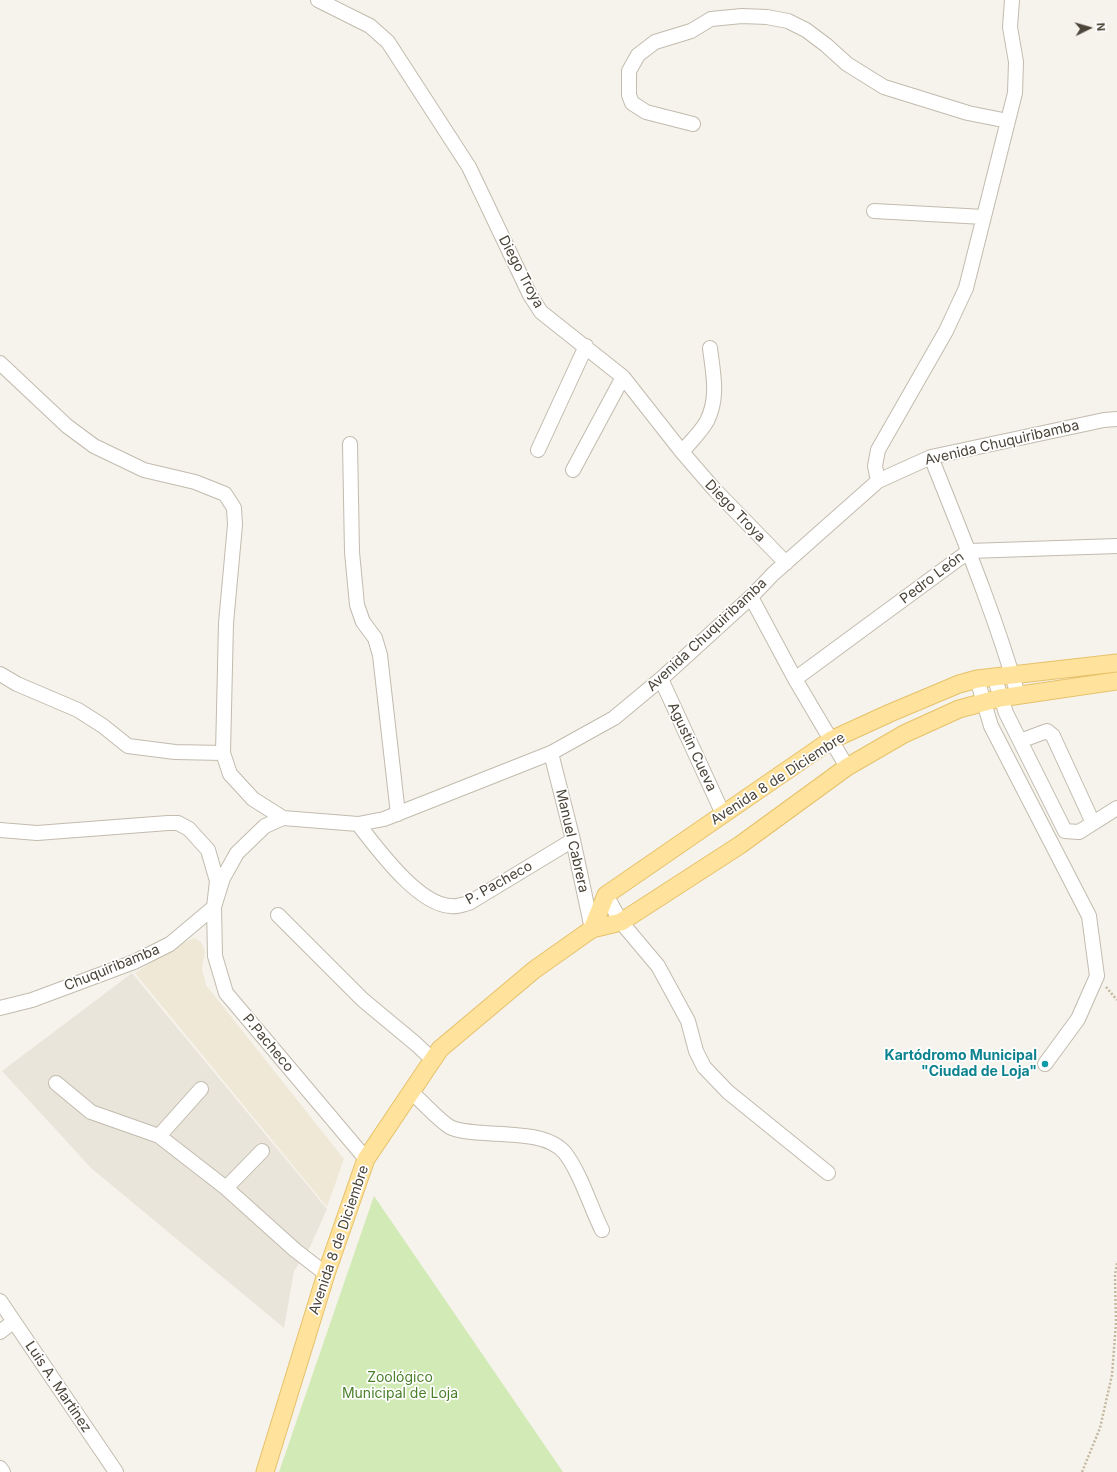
<!DOCTYPE html>
<html>
<head>
<meta charset="utf-8">
<style>
  body { margin:0 }
  #map { position:relative; width:1117px; height:1472px; overflow:hidden; background:#f6f3ec; font-family:Inter,sans-serif }
  canvas { display:block }
  .north { position:absolute; left:1069px; top:8px; width:40px; height:40px; -webkit-text-stroke:3px #fff; paint-order:stroke; rotate:85deg; font-size:11px; font-weight:700; line-height:16px; text-align:center; color:#4b4439 }
  .north::after { content:''; display:block; margin:auto; width:14px; height:18px; background:#4b4439; clip-path:polygon(50% 0,100% 100%,50% 72%,0 100%) }
</style>
</head>
<body>
<div id="map">
<canvas width="1117" height="1472"></canvas>
<div class="north">N</div>
</div>
<script>
const g = document.querySelector('canvas').getContext('2d');
g.lineJoin = 'round';
function paint(path, color) {
  g.fillStyle = color;
  g.fill(path, 'evenodd');
}
function trace(path, color, width, dash) {
  g.strokeStyle = color;
  g.lineWidth = width;
  g.lineCap = dash ? 'butt' : 'round';
  g.setLineDash(dash || []);
  g.stroke(path);
}
function label(font, color, halo, rows, align = 'center') {
  g.font = font + ' Inter,sans-serif';
  g.lineWidth = 3.5;
  g.setLineDash([]);
  g.textBaseline = 'middle';
  g.strokeStyle = halo;
  g.fillStyle = color;
  for (const [text, x, y, turn = 0] of rows) {
    g.save();
    g.translate(x, y);
    g.rotate((+turn || 0) * Math.PI / 180);
    g.textAlign = isNaN(turn) ? turn : align;
    if (halo) g.strokeText(text, 0, 0);
    g.fillText(text, 0, 0);
    g.restore();
  }
}
paint(new Path2D(`
  M132 973 327 1209 310 1247 294 1271 284 1328 91 1168 2 1071Z`), '#eae5da');
paint(new Path2D(`
  M195 938 201 942 205 951 202 969 206 985 344 1159 327 1207 135 973 180 944Z`), '#efe8d6');
paint(new Path2D(`
  M374 1196 563 1472H279Z`), '#d2eab5');
const minor = new Path2D(`
  M318 0 370 26 388 42 469 167 530 295 541 312 623 377 682 452 714 489 786 563
  M693 124 646 112 632 103 629 95V71L638 55 655 42 691 31 711 19 742 16 767 17 788 21 806 30 826 45 847 64 884 87 968 113 1008 121
  M874 211 984 217
  M0 363 67 426 94 446 144 470 195 482 225 494 234 508 235 525 226 623 223 753 230 774 253 799 283 818
  M350 444 352 552 357 605 363 622 375 638 380 655 398 814
  M538 450 586 346
  M682 452C690 442 701 432 707 421 719 397 713 373 710 348
  M931 457C962 535 995 614 1018 695
  M573 470 623 377
  M878 481 875 466 878 450 946 331 966 288 1015 93 1016 62 1010 27 1012 0
  M751 597 795 679 847 767
  M0 674 17 684 78 710 103 726 128 746 175 752 223 753
  M994 676 1006 713 1065 831 1079 832 1117 808
  M661 679 723 814
  M795 679 969 551 1117 546
  M977 679 991 726 1089 916 1097 976 1078 1019 1045 1064
  M1020 741 1047 731 1053 736 1093 823
  M551 753 573 840 592 929
  M358 824C377 848 418 905 451 906 457 907 464 904 469 903L573 840
  M0 830 37 833 168 823H178L189 829 208 850 217 881 214 907 215 956 226 993 366 1159
  M606 895 621 922 658 966 688 1021 696 1051 704 1067 728 1092 828 1173
  M278 915 363 1000 416 1044 433 1060
  M0 1008 32 1000 134 962 170 944 214 907 223 878 237 853 265 826 283 818 358 824 384 819 551 753 614 718 661 679 751 597 773 574 878 481 931 457 1104 420 1117 419
  M56 1083 91 1112 159 1136 226 1188 295 1250 326 1274
  M411 1092C421 1100 442 1124 452 1128 481 1139 543 1126 565 1153 581 1174 590 1206 602 1230
  M159 1136 201 1089
  M226 1188 262 1151
  M0 1301 116 1472
  M0 1332 13 1322
  M0 1468 3 1472`);
const major = new Path2D(`
  M592 929 606 895 831 740 890 713 959 684 977 679 1117 663
  M265 1472 326 1274 366 1159 440 1049 534 970 592 929 621 922 740 845 847 767 904 734 959 709 1000 698 1117 681`);
trace(minor, '#c2bbae', 16);
trace(major, '#e6c16a', 19);
trace(new Path2D(`
  M1106 987 1117 1000
  M1082 1472 1100 1428 1112 1375 1116 1323 1115 1275 1117 1263`), '#c4b79f', 2.5, [2, 2]);
trace(minor, '#fff', 14);
trace(major, '#ffe39c', 17);
for (const [x, y, r, color] of [
  [1045,1064,4,"#0f9aa8"]
]) {
  const dot = new Path2D();
  dot.arc(x, y, r, 0, 2 * Math.PI);
  g.fillStyle = color;
  g.fill(dot);
  trace(dot, '#fff', 1.5);
}
label('14px', '#4b4439', '#fff', [
  ["Diego Troya",521,272,62],
  ["Avenida Chuquiribamba",1002,443,-13],
  ["Diego Troya",735,511,46],
  ["Pedro León",932,578,-37],
  ["Avenida Chuquiribamba",707,635,-43],
  ["Agustin Cueva",692,747,65],
  ["Avenida 8 de Diciembre",778,779,-33],
  ["Manuel Cabrera",572,841,77],
  ["P. Pacheco",499,883,-29],
  ["Chuquiribamba",112,968,-22],
  ["P.Pacheco",268,1043,50],
  ["Avenida 8 de Diciembre",339,1240,-71],
  ["Luis A. Martinez",58,1387,56]
]);
label('bold 14px', '#0d838f', '#fff', [
  ["Kartódromo Municipal",1037,1056],
  ["\"Ciudad de Loja\"",1037,1072]
], 'right');
label('14px', '#4a7f2a', '#fff', [
  ["Zoológico",400,1378],
  ["Municipal de Loja",400,1394]
]);
</script>
</body>
</html>
